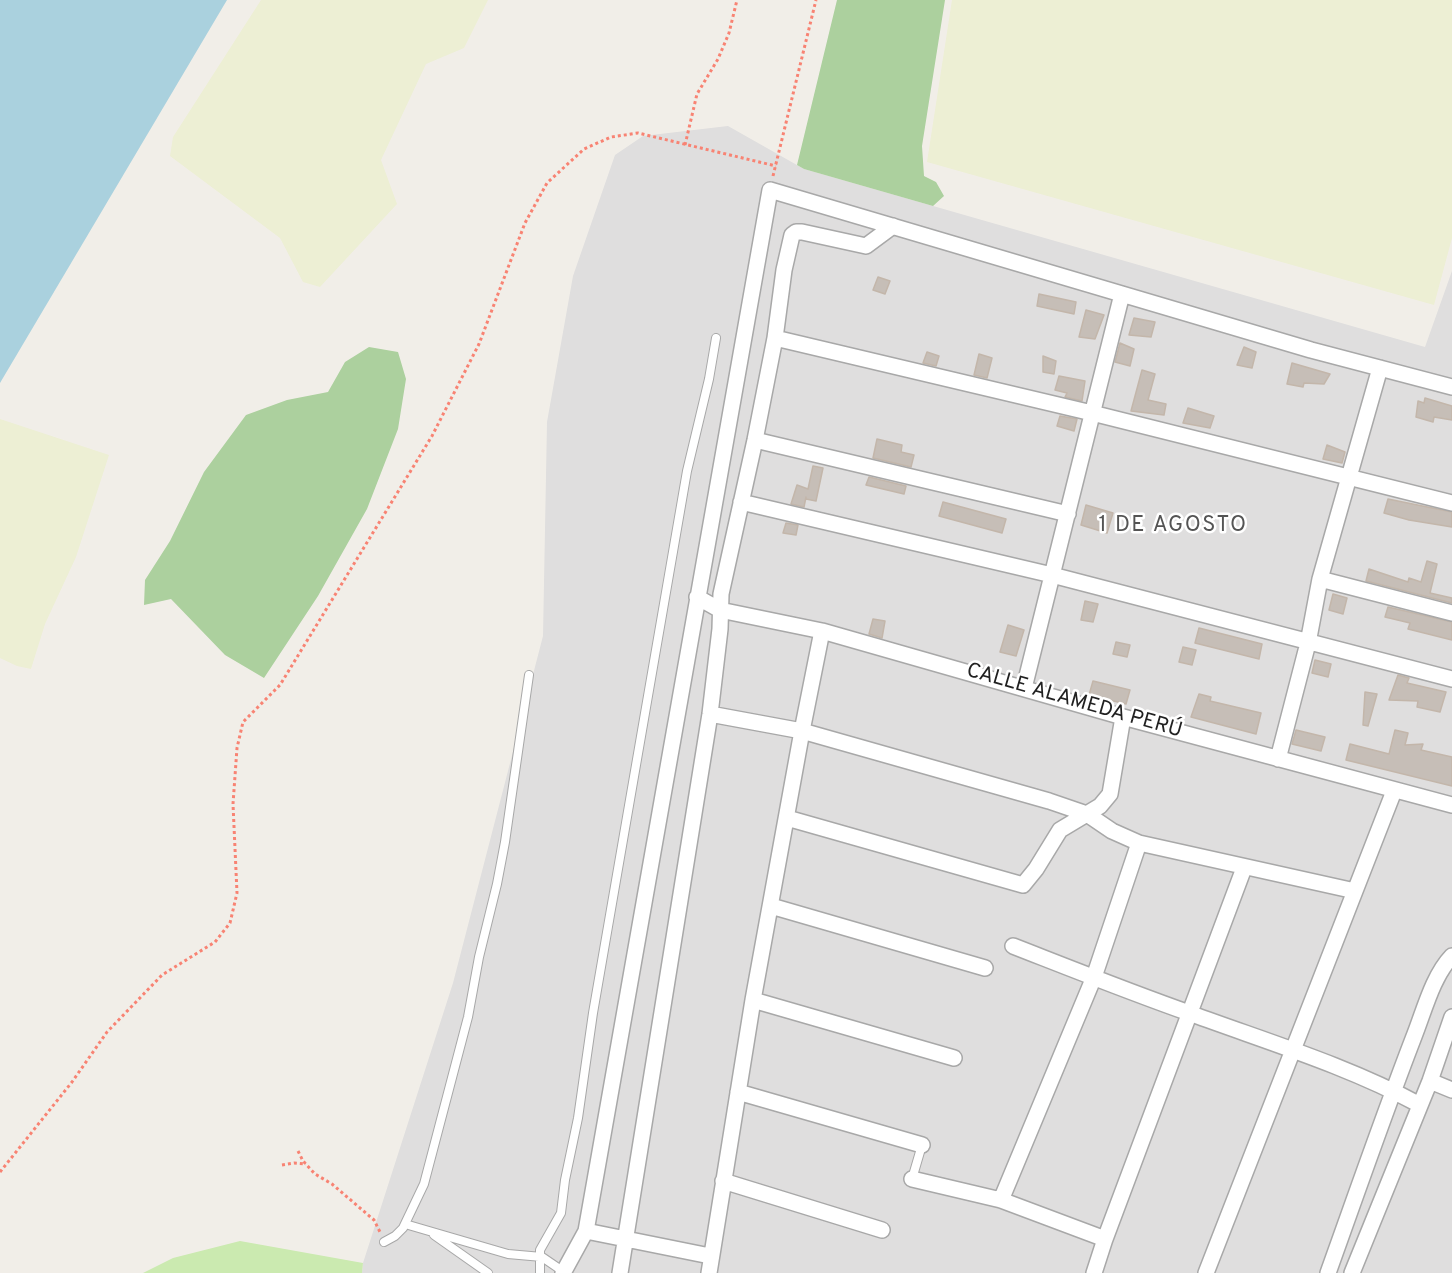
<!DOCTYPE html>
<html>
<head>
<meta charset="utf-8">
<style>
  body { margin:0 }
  canvas { display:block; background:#f1eee8 }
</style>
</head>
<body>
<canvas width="1452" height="1273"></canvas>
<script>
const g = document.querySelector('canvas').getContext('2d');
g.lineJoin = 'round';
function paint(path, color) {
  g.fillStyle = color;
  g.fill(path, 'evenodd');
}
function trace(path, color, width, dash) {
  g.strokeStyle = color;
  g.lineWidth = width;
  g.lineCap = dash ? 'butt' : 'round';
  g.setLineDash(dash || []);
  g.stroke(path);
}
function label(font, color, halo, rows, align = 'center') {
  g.font = font + ' Overpass,sans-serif';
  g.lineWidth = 5;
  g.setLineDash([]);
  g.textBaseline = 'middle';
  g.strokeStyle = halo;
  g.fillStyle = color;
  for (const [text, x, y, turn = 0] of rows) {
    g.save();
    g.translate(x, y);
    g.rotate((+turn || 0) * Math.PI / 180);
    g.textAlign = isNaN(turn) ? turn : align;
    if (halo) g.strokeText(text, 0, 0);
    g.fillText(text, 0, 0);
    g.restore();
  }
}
paint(new Path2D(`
  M728 126 804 169 1425 347 1452 271V1273H362L363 1263 453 983 543 636 547 422 573 276 615 155 643 136Z`), '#dfdede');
paint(new Path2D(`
  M261 0H488L464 48 426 64 381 160 397 204 320 287 303 282 280 238 170 156 173 137Z
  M952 0H1452V238L1434 305 927 162Z
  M0 419 109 455 76 557 45 624 31 669 17 666 0 658Z`), '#edefd4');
paint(new Path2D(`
  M240 1241 363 1263 362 1273H143L173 1258Z`), '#cbeab0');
paint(new Path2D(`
  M837 0H945L922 146 924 176 936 182 944 196 933 206 804 169 797 165Z
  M369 347 398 352 406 379 398 429 367 509 318 596 264 678 225 655 171 599 144 605 145 580 170 541 204 472 246 415 287 400 328 392 345 362Z`), '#acd09e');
paint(new Path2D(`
  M0 0H227L0 383Z`), '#aad1de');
const building = new Path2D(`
  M878 277 890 281 885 294 873 290Z
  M1039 294 1076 302 1074 314 1037 306Z
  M1086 310 1104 315 1095 339 1079 337Z
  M1134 318 1155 322 1151 337 1129 335Z
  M1120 343 1134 349 1130 366 1115 362Z
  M1244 347 1256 352 1252 368 1237 365Z
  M927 352 939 356 936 366 923 363Z
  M979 354 992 358 987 378 974 375Z
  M1043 356 1056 361 1054 374 1043 372Z
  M1292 363 1330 374 1324 384 1304 383 1303 387 1287 384Z
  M1142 370 1155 374 1148 400 1166 404 1164 415 1131 411Z
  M1059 376 1085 381 1082 401 1065 397 1067 393 1055 390Z
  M1425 398 1452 406V420L1434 417 1433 422 1416 417 1418 401 1424 403Z
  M1188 408 1214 416 1210 428 1183 423Z
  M1060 416 1077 419 1074 431 1057 426Z
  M877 439 902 445 901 452 914 455 911 467 873 458Z
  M1327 445 1345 452 1342 463 1323 459Z
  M813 466 823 468 816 501 806 499V497L804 507 791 504 797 485 808 489Z
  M869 477 906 486 904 494 866 485Z
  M1388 499 1452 512V527L1409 520 1384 513Z
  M943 502 1006 519 1002 533 939 516Z
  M1086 505 1113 513 1107 533 1081 525Z
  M786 523 798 525 796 535 783 533Z
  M1427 561 1437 564 1430 593 1452 598V603L1366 581 1369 569 1408 582 1409 578 1421 582Z
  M1333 594 1347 598 1343 614 1329 610Z
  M1085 601 1098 604 1093 622 1081 620Z
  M1388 607 1452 622V640L1408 629 1410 623 1385 617Z
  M873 619 885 621 882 638 869 634Z
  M1008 625 1024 630 1016 656 1000 652Z
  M1199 628 1262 644 1259 659 1195 643Z
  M1116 642 1130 645 1127 657 1113 654Z
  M1183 647 1196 650 1192 665 1179 662Z
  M1315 660 1331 664 1328 677 1312 673Z
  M1398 675 1409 678 1407 683 1446 692 1440 712 1417 707 1418 701 1389 700Z
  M1093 681 1130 690 1126 704 1089 695Z
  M1365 692 1377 694 1368 726 1363 725Z
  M1199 694 1211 697 1210 701 1261 713 1256 734 1191 717Z
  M1296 730 1325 737 1321 751 1292 744Z
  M1395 730 1408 733 1405 745 1423 744 1421 750 1452 757V786L1346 760 1350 744 1389 754Z`);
paint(building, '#c6beb7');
trace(building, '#c3b6aa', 1.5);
const lane = new Path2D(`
  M912 1179 922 1145
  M405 1224 508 1254 542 1257 564 1272
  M434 1235 488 1273
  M384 1242 395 1236 403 1228 424 1184 468 1017 479 957 497 884 505 842 529 675
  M540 1273V1250L561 1213 565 1180 578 1118 593 1013 687 471 709 379 716 338`);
const street = new Path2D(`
  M775 338 1092 413 1452 503
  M755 440 1068 514
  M741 502 1052 575 1452 679
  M1320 579 1452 613
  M697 597 720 610 822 631 1123 717 1452 805
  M1024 688 1122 294
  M710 714 802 731 1049 801 1087 814 1112 831 1139 843 1355 891
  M1278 759 1308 643 1320 579 1380 368
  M787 818 1023 885 1036 869 1060 830 1100 806 1110 794 1123 717
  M771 906 985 968
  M1013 946C1072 969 1132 993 1192 1014 1268 1042 1348 1066 1420 1105
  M753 1000 954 1058
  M1430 1081 1452 1090
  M738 1092 922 1145
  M912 1179 1001 1200 1105 1239
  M723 1181 882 1230
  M1001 1200 1094 977 1139 843
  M586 1231 710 1256
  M563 1273 586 1231 770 190 1311 350 1452 387
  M620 1273 710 714 720 629 721 594 755 440 775 338 784 270 792 235 796 232H802L866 246 893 226
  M709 1273 753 1000 802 731 822 631
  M1094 1273 1105 1239 1244 868
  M1206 1273 1394 791
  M1328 1273C1356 1195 1383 1117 1413 1039 1424 1012 1432 977 1452 956
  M1352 1273 1430 1081 1452 1017`);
trace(lane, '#a8a8a8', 10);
trace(street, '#a8a8a8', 18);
trace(new Path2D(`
  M685 145 697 94 718 59 729 33 737 0
  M773 176 816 0
  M298 1151 303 1161 315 1174 332 1184 374 1220 380 1232
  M282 1165 294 1163 306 1164
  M0 1172 72 1082 107 1032 162 975 215 942 230 923 237 893 233 804 237 748 243 722 280 685 432 436 479 344 525 223 547 183 584 149 611 137 638 133 776 166`), '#f88373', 3, [3, 3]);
trace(lane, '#fff', 8);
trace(street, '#fff', 15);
label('21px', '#212121', '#fff', [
  ["CALLE ALAMEDA PERÚ",1074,702,16]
]);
g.letterSpacing = '1.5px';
label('22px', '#545454', '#fff', [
  ["1 DE AGOSTO",1173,527]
]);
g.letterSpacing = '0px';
</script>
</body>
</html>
